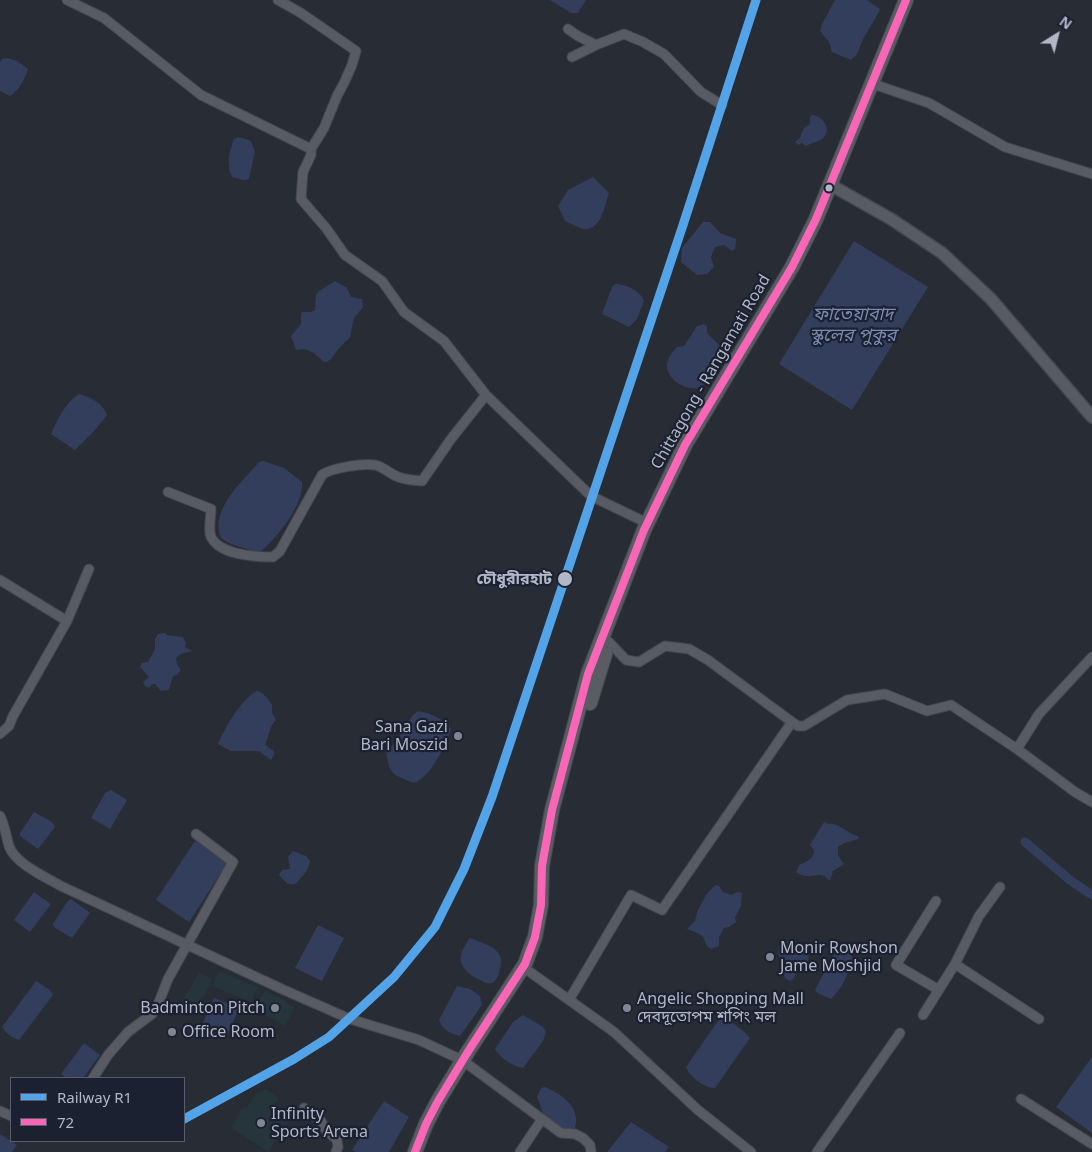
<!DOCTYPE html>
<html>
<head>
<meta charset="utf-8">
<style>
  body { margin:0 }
  #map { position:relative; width:1092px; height:1152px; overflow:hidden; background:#282c35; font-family:"Noto Sans",sans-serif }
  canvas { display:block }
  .legend { position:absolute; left:10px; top:1077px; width:175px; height:65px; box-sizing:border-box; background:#1b2130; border:1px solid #575d6c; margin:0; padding:6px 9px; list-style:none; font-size:15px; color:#b1b7c7 }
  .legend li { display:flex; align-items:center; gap:10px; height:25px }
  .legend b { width:25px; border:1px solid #575d6c }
  .north { position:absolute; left:1032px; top:10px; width:50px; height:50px; -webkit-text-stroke:4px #1b2130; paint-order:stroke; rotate:36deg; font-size:14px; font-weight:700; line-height:20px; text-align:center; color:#b1b7c7 }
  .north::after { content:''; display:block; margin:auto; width:18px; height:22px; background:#b1b7c7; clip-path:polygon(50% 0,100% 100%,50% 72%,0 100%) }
</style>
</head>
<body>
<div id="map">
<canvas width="1092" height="1152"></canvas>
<ul class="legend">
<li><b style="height:6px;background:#53a3e8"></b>Railway R1</li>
<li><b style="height:6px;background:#fa66b7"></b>72</li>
</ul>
<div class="north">N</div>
</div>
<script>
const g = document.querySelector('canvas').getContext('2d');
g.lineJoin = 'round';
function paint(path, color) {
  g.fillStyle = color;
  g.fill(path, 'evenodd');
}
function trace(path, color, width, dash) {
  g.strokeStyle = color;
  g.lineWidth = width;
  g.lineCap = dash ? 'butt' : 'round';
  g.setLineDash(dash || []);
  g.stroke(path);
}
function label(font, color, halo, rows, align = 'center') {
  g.font = font + ' "Noto Sans","Noto Sans Bengali",sans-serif';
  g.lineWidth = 4.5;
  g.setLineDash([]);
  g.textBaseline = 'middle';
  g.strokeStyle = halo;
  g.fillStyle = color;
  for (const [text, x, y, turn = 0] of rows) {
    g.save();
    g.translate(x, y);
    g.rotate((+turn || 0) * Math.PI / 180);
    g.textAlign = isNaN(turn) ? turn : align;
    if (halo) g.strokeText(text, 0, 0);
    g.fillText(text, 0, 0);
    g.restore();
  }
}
paint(new Path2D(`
  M219 971 258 987 251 1002 212 986Z
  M199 972 213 980 193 1015 179 1007Z
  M265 990 295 1007 285 1026 255 1009Z
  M266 1089 279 1098 273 1107 291 1118 268 1152 231 1128 242 1108 247 1107 257 1093Z`), '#25353b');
paint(new Path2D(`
  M550 0H586L578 13H571Z
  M835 0H867L880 9 879 12 863 39 857 54 851 60 832 52 829 42 820 31 822 24Z
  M8 58 17 61 28 69C25 79 19 90 10 96L0 91V62L2 59Z
  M812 115C825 116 832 132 822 139 818 142 811 143 806 146L802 143 798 145 795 142 800 138 803 129 810 124V117Z
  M239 137 251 141 255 152 249 179 243 180 232 177C226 163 229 152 234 139Z
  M593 177 609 193C605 205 601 231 584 229 578 228 571 223 565 221L558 206 568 190Z
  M703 222H710L720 233 736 239 735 249 732 251 724 245 715 247 711 257 714 267 707 274 697 275 681 262 682 248Z
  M854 241 928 287 852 410 779 364Z
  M335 281 347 288 351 297 362 299 363 307 354 318 350 337 338 349 332 358 327 362H324C315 354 309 347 296 350L291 336 301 324V314L302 312H311L315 310 316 295 319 291Z
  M615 284C625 284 640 290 644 301L637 319 629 327 602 314 612 287Z
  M704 324 707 326V333L720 346C716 359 714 380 700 387 687 392 668 380 667 367 666 360 672 352 677 347L684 346 697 326Z
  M79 394C90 397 103 403 107 415L96 429 75 450 51 434C57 420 65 403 79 394Z
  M263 461 284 468 302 482C304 505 277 538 260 552 246 549 232 546 221 538 209 510 243 481 259 462Z
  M165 633 167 635 183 637 186 643 185 647 192 651 181 654 176 658 177 664 181 670 177 675 173 676 169 690 161 691 155 684H152L149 688 145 686 143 682 149 677 140 667 142 663 148 662 155 649V639L158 634Z
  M257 691 262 693 268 699 272 705V713L276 720C269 727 269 736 265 745L274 751V755L271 760 259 751H231L218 744C224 729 242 698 257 691Z
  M418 711C430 713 444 719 451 729 445 746 432 776 414 783 391 774 389 774 386 750L393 745 413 715Z
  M111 790 127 800 110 829 91 818 105 793Z
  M34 812 52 822 55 827 38 849 20 836V833Z
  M824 822 828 824C840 822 847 834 858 836L859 839 844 843 838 847V855L844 864 833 871 830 881C828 880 826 877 824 876 814 872 809 881 796 872L799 865C806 862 814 859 814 850L810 845Z
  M195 841 228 862 189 922 156 900Z
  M293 851 306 856 310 861C309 870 301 878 295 884 288 886 284 881 279 875L282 870 290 869 288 857Z
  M716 885 719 886 723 892 731 895 738 892 742 893 741 906 735 917 736 922 729 927 724 928 719 937V946L711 949C705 946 706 941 702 936 697 932 692 931 687 929L695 921 697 912 706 895 712 888Z
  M34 892 51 904 30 932 14 920Z
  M71 899 90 913 72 938 55 928 53 924 67 902Z
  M318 925 344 938 322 981 295 968Z
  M470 938C486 945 506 948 500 969 499 975 497 979 493 983 487 984 483 982 478 979 457 968 456 956 470 938Z
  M788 941C800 942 812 949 808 961L796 964C796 971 797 978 790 981L786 979 782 972 779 971 783 962 778 954 779 946Z
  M842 948H847L852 953C852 968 843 988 831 999L819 994 815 990 834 954Z
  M36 981 50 990 53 995 19 1040C12 1038 6 1033 2 1027Z
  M457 986 470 989 480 996 482 1005 460 1036C451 1034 442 1029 439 1020Z
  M214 998 239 1008 228 1034 203 1023Z
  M523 1015 543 1027 546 1032 543 1041 523 1068C513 1066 500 1058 495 1049L513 1022Z
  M722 1015 742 1030 750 1038 715 1088C704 1088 690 1077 686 1067Z
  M84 1043 100 1055 83 1078H66L61 1074Z
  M1092 1057V1133L1056 1107Z
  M545 1087C562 1094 583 1109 574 1130L566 1132 545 1118 537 1097 541 1088Z
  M384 1101 409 1117 389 1152H356L352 1150Z
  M631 1122 669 1147 665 1152H607Z
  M0 1134 17 1145 12 1152H0Z`), '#333e5d');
trace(new Path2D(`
  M1025 842 1071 881 1092 895`), '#333e5d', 9);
const minor = new Path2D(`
  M67 0 104 18 201 95 311 149
  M278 0 301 13 356 51 352 65 344 83 337 96 324 128 311 149V155L303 172 301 199 326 228 345 255 382 281 404 312 444 341 486 395 591 496 647 523
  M568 29 578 36 596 45
  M572 57 596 45 624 34 643 42 664 54 701 92 722 105
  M879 86 929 103 1005 147 1092 174
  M168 492 211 509C211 517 208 529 211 537 220 555 256 557 273 557L280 551 322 475C330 468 364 463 375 465 382 466 389 473 396 476 404 480 413 480 422 481L451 439 486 395
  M0 580 67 621 13 716 9 726 0 734
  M67 621 89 569
  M609 642 626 660 639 662 665 646 689 649 708 660 792 722
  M1017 749 1075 792 1092 802
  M0 816C5 826 6 836 9 846 15 864 46 877 61 886L284 990 350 1019 419 1040 462 1060 542 1119 520 1152
  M936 901 896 965 939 990
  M955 964 1039 1019
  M530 972 614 1032 698 1110 751 1152
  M569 1000 631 895 662 910 792 722 798 726H804L847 700 885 694 927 711 951 705 1017 749 1039 714 1092 657
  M923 1015 955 964 979 916 1000 887
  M93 1078 108 1055 128 1032 152 1014 157 1007 168 979 233 862 196 834
  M1021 1099 1092 1144
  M304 1108 321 1121 325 1129 337 1140 338 1147 336 1152
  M0 1111 11 1116
  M542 1119 561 1133 575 1134 583 1138 590 1145 591 1152
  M817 1152 900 1033`);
const tertiary = new Path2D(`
  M836 188 891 219 942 253 991 299 1092 417`);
const trunk = new Path2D(`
  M590 703 605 654
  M415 1152 426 1124 438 1101 469 1050 525 964 535 937 541 905 542 866 552 810 588 674 644 530 685 445 792 267 816 219 906 0`);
trace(minor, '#44474e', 11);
trace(tertiary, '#44474e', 14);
trace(trunk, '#454851', 16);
trace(minor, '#585b64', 9);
trace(tertiary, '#585b64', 11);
trace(trunk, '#595c62', 14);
trace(new Path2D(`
  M415 1152 426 1124 438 1101 469 1050 525 964 535 937 541 905 542 866 552 810 588 674 644 530 685 445 792 267 816 219 906 0`), '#fa66b7', 8);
trace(new Path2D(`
  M184 1119 294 1059 329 1037 394 977 435 927 464 869 492 797 683 225 756 0`), '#53a3e8', 9);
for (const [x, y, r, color] of [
  [829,188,4.5,"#b1b7c7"],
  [565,579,8,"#b1b7c7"],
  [458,736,5,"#818694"],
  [770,957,5,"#818694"],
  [275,1008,5,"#818694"],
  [627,1008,5,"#818694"],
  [172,1032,5,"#818694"],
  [261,1123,5,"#818694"]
]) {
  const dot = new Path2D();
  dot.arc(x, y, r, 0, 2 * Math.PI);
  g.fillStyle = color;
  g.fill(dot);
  trace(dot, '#1b2130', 2);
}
label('16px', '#b1b7c7', '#1b2130', [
  ["Chittagong - Rangamati Road",711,372,-60]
]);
label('bold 16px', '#b1b7c7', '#1b2130', [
  ["চৌধুরীরহাট",552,579]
], 'right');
label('16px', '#b1b7c7', '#1b2130', [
  ["Sana Gazi",448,727,"right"],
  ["Bari Moszid",448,745,"right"],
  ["Monir Rowshon",780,948],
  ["Jame Moshjid",780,966],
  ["Angelic Shopping Mall",637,999],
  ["দেবদূতোপম শপিং মল",637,1017],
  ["Badminton Pitch",265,1008,"right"],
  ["Office Room",182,1032],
  ["Infinity",271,1114],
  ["Sports Arena",271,1132]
], 'left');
label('italic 18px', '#7989b0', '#1b2130', [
  ["ফাতেয়াবাদ",853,315],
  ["স্কুলের পুকুর",853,336]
]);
</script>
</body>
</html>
